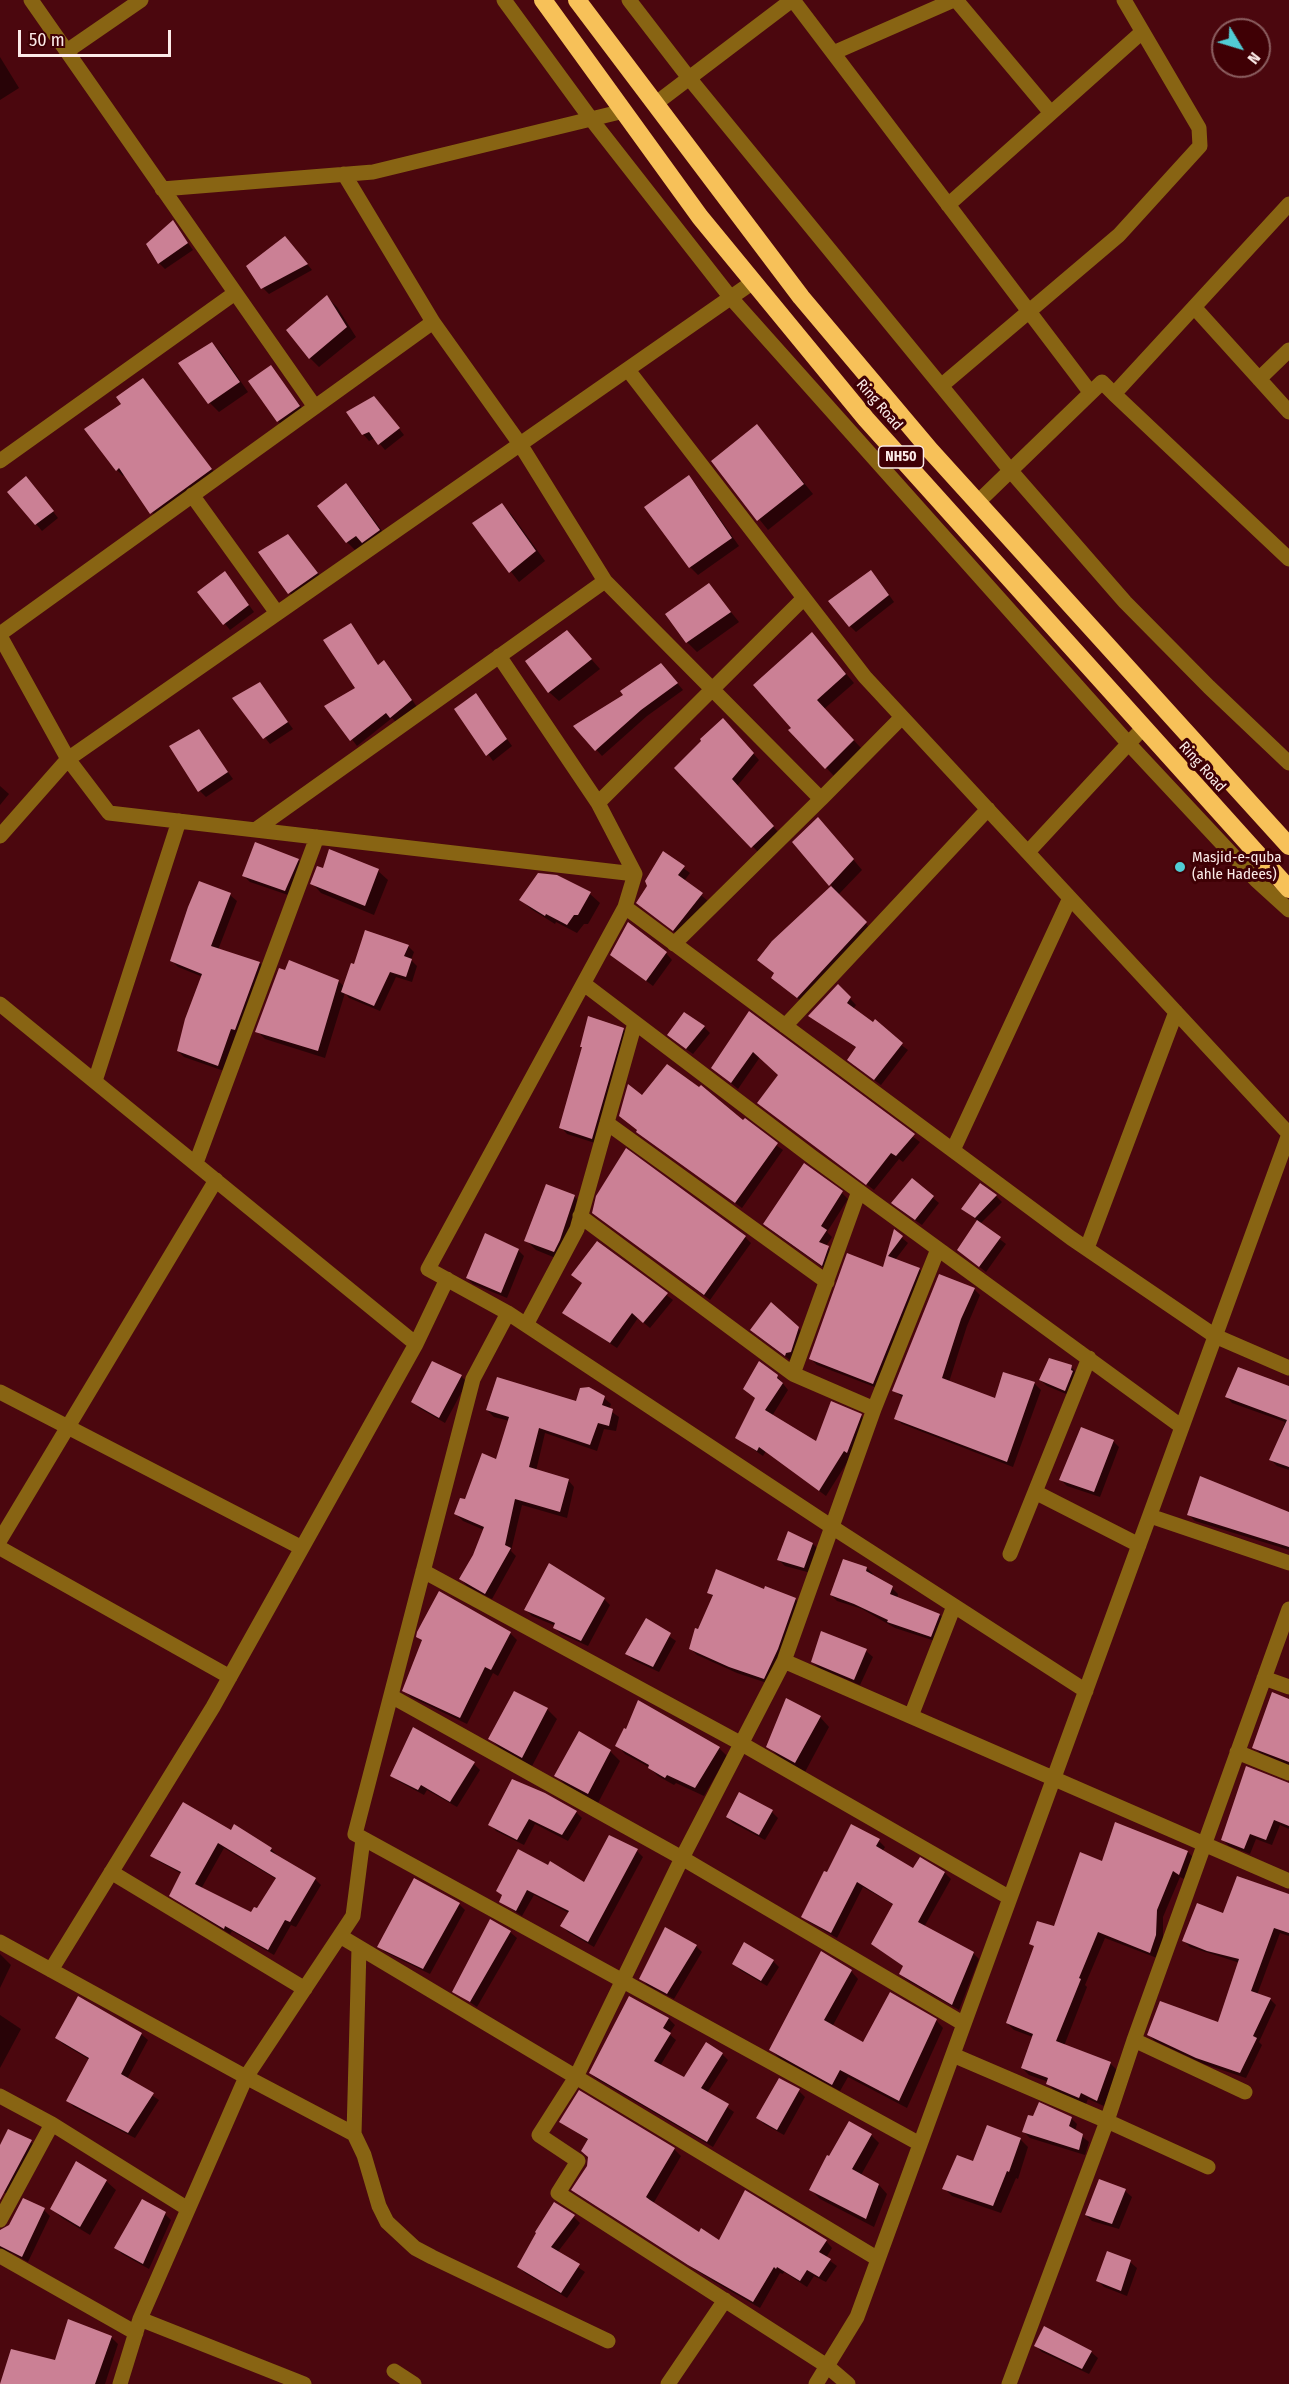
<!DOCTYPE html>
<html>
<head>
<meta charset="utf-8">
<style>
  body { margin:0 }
  #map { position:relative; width:1289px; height:2384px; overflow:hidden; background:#4b070e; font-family:"Fira Sans Condensed",sans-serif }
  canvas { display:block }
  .north { position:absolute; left:1211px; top:18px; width:60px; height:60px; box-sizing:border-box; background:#3f0005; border:2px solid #8b5e60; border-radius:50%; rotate:128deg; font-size:16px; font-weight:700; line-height:24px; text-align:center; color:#fcebe9 }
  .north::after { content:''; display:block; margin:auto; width:21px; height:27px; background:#51ccd5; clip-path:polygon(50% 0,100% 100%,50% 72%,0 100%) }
  .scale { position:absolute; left:18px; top:30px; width:153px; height:27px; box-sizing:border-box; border:3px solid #fcebe9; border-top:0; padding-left:8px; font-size:18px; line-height:21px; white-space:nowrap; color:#fcebe9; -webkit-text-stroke:4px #3f0005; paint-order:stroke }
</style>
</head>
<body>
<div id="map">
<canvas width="1289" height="2384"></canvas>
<div class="north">N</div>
<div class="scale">50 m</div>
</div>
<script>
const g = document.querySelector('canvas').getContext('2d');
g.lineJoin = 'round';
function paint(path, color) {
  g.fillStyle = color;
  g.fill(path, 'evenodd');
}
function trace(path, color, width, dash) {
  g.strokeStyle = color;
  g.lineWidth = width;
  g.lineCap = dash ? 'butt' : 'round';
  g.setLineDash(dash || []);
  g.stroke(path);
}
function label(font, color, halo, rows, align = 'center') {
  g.font = font + ' "Fira Sans Condensed",sans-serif';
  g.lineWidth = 6;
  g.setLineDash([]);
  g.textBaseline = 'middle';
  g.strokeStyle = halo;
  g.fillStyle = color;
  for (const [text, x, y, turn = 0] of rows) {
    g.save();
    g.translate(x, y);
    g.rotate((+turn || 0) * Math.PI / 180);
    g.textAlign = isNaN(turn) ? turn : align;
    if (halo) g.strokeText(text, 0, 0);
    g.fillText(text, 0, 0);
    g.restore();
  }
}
paint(new Path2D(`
  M0 57 19 88 0 100Z
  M173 222 193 250 165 269 159 263Z
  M291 244 312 270 269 294 263 288Z
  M327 297 337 307 356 337 319 367 310 358Z
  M212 343 221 353 248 392 219 412 210 403Z
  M271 367 305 412 284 427 278 421Z
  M149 386 217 476 157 519 125 474 123 476 117 470Z
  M380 404 404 435 385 450 375 438 369 441 363 434Z
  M766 436 813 494 768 530 713 462Z
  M688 477 696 485 739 546 698 575 690 567Z
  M32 484 58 518 42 531 9 492Z
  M346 485 355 495 389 540 356 551 347 542Z
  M501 505 511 514 545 561 519 582 474 524Z
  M294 542 323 580 296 599 290 593Z
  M877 578 894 602 856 632 850 626Z
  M230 579 254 612 230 630 200 593Z
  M709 585 739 622 697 652 687 642Z
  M350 625 379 666 384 662 390 668 417 707 397 723 392 718 357 746 327 706 357 688Z
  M576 642 600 669 559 701 549 692Z
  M820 643 854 683 824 709 862 749 834 776 790 730Z
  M667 671 683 690 647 716 602 756 575 726Z
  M260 684 293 729 270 744 234 698Z
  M476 695 512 746 493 761 456 709Z
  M729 726 759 760 737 786 779 833 759 853 676 768Z
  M198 731 233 779 206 797 200 791Z
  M0 786 9 794 0 805Z
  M827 828 862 870 838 895 871 929 804 1003 779 984 775 974 759 960 773 942 832 886 794 842Z
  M663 853 690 873 684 881 708 901 680 936 644 909 648 886Z
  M298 860 304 866 291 896 250 882 244 876Z
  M324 870 378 871 388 880 374 915 321 893 312 883Z
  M557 876 590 894 600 903 588 924H584L577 933 556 922 555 924 531 909 521 900Z
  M200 883 230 895 237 901 218 950 260 963 266 969 224 1071 184 1057 178 1051 203 977 178 967 172 961Z
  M408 946 414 952 411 960 417 966 412 982 396 977 380 1011 349 998 345 993 325 1058 265 1039 257 1031 338 981 345 987Z
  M666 953 672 960 653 986 612 955Z
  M838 986 856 1005 853 1009 908 1050 881 1085 855 1066 857 1048 810 1016Z
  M749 1013 920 1142 903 1162 899 1159 874 1190 759 1103 779 1075 760 1057 738 1089 713 1068Z
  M704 1027 710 1033 693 1054 675 1041Z
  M623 1029 629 1035 598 1144 567 1134 561 1127Z
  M642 1097 744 1123 783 1150 742 1208 638 1132Z
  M912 1180 939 1203 922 1225 899 1209Z
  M842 1193 848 1199 827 1232 832 1237 826 1246 834 1253 828 1271 771 1230Z
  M574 1196 583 1205 563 1261 536 1250 526 1240Z
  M996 1196 1002 1202 980 1224 1006 1244 986 1272 958 1250 978 1221 963 1209Z
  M600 1218 745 1237 751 1243 710 1300Z
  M895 1232 908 1243 895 1260 919 1269 925 1275 880 1389 817 1365 811 1359 884 1269Z
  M597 1243 673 1300 650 1328 638 1318 617 1348 564 1313 583 1284 573 1275Z
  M518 1250 524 1256 507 1298 473 1284 467 1278Z
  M974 1289 980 1295 967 1326 949 1382 996 1400 1004 1374 1035 1384 1041 1390 1013 1467 902 1424 895 1418 903 1398 894 1390Z
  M798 1328 805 1335 791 1361 758 1336Z
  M1071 1367 1077 1373 1071 1396 1047 1386 1040 1380Z
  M461 1376 467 1382 445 1423 419 1408 413 1402Z
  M777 1376 788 1390 772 1416 817 1444 861 1416 867 1422 851 1456 826 1496 766 1451 763 1456 737 1438 756 1399 745 1389Z
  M1289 1389V1470L1277 1466 1271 1460 1285 1422 1232 1403 1226 1396Z
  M604 1398 611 1404 609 1410 619 1417 616 1431 604 1429 597 1451 545 1433 536 1471 568 1480 574 1487 567 1518 522 1505 511 1551 516 1556 492 1599 467 1586 461 1579 474 1556 484 1530 463 1521 456 1514 496 1460 510 1421 494 1417 487 1410 577 1402Z
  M1113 1441 1119 1447 1100 1497 1067 1486 1061 1480Z
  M1289 1513V1550L1195 1521 1189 1515Z
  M813 1544 819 1550 811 1573 785 1566 779 1560Z
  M867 1568 873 1574 872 1576 892 1588 898 1594 897 1599 940 1615 946 1621 938 1642 895 1628 862 1609 837 1601 831 1595Z
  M765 1591 795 1599 802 1605 770 1684 737 1673 697 1655 691 1649 714 1597 709 1593Z
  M604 1599 610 1605 588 1646 561 1634 555 1628 556 1626 532 1616 526 1610Z
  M646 1620 676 1641 659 1672 633 1660 627 1654Z
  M510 1633 517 1640 498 1676 493 1673 467 1724 411 1697 404 1690 423 1642 418 1637Z
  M822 1633 866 1651 873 1657 860 1685 819 1668 812 1662Z
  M1289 1700V1765L1260 1753 1254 1747Z
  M547 1709 557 1719 532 1766 500 1748 490 1739Z
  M820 1717 829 1727 805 1772 778 1756 768 1746Z
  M617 1745 719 1748 727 1756 704 1796 676 1783 674 1785 658 1776 649 1767 625 1754Z
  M610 1751 620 1761 598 1803 566 1785 556 1776Z
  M474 1764 480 1770 457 1807 427 1790 424 1795 398 1781 391 1775Z
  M1289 1788V1829L1280 1825 1272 1845 1256 1839 1250 1854 1229 1846 1223 1840Z
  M576 1812 582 1818 568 1841 535 1824 524 1845 496 1831 490 1824Z
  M772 1812 778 1818 765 1840 733 1823 727 1817Z
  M232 1832 271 1849 277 1855 276 1857 315 1879 321 1885 296 1927 291 1925 274 1955 232 1931 230 1934 177 1901 171 1895 182 1874 158 1861 152 1855ZM224 1848 276 1879 257 1911 251 1914 201 1889Z
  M879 1841 885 1847 882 1852 914 1870 920 1859 945 1873 951 1879 924 1927 973 1953 979 1959 959 2010 907 1980 901 1974 904 1967 872 1944 894 1905 863 1887 837 1938 809 1922 803 1916 827 1874Z
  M637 1851 643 1857 594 1947 568 1932 562 1926 569 1913 534 1895 522 1916 501 1902 503 1897 498 1891 584 1884Z
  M1188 1852 1195 1859 1186 1880 1180 1877 1163 1917V1942L1157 1958 1105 1938 1085 1985 1087 1987 1064 2046 1110 2063 1117 2070 1104 2106 1088 2099 1086 2104 1055 2091 1048 2084 1049 2082 1029 2075 1022 2068 1033 2037 1014 2030 1007 2023 1035 1947 1031 1944 1055 1928 1103 1863Z
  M1289 1895V1936L1280 1933 1257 1995 1270 1999 1276 2005 1259 2042 1262 2045 1246 2078 1204 2064 1155 2041 1149 2035 1219 2024 1240 1963 1190 1947 1184 1941 1224 1915Z
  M459 1904 465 1910 430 1974 385 1952 379 1946Z
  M490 1921 510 1932 517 1938 477 2007 454 1991Z
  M696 1946 702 1952 674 1999 647 1985 641 1978Z
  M0 1954 11 1965 0 1988Z
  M773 1961 779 1967 767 1986 740 1970 734 1964Z
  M851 1971 858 1979 832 2027 864 2044 936 2020 943 2028 907 2108 848 2077 840 2091 779 2058 771 2050Z
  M79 1998 135 2029 148 2040 127 2079 159 2100 135 2138 74 2107 68 2101 90 2060 63 2044 57 2038Z
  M629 1998 669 2019 675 2025 669 2034 676 2040 660 2066 684 2079 722 2054 728 2060 707 2093 734 2112 713 2147 597 2079 590 2073Z
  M0 2015 21 2029 0 2068Z
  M779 2080 799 2091 805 2097 784 2135 764 2124 758 2118Z
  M1034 2117 1071 2118 1077 2124 1075 2131 1089 2142 1085 2155 1030 2138 1024 2132Z
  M561 2122 674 2149 681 2156 653 2204 700 2234 720 2242 826 2241 832 2248 826 2258 837 2266 826 2282 814 2276 807 2287 784 2272 783 2274 780 2273 760 2308 713 2281 580 2196 573 2190 588 2166V2140Z
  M9 2131 31 2142 37 2148 11 2196 0 2190V2149Z
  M871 2135 879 2143 861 2175 879 2185 887 2194 874 2227 820 2199 811 2190Z
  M1020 2139 1028 2147 1018 2179 1016 2178 1001 2213 952 2196 944 2188 974 2163Z
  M106 2181 116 2190 90 2235 62 2218 52 2209Z
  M1100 2181 1125 2191 1132 2197 1119 2229 1092 2221 1086 2215Z
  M44 2210 50 2216 28 2262 12 2253 0 2251V2233Z
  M165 2214 171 2220 149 2269 122 2254 116 2248Z
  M574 2217 580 2223 557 2253 585 2272 567 2298 525 2273 519 2267Z
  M1130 2262 1137 2268 1127 2296 1104 2287 1098 2281Z
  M1045 2328 1091 2352 1098 2358 1089 2374 1042 2352 1035 2345Z
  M111 2337 118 2344 105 2384H1Z`), '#0007');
paint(new Path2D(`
  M173 220 188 243 158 264 146 244Z
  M285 236 308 264 261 289 246 266Z
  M327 295 347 327 309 359 286 330Z
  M212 342 240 382 208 404 178 363Z
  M271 365 300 406 277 422 248 381Z
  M143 378 212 469 150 514 119 468 116 471 84 429 121 404 116 397Z
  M374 396 400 428 378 445 369 432 362 435 346 412Z
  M757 424 804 484 757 521 711 461Z
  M689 475 732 538 689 568 644 507Z
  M26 476 54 511 35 525 7 492Z
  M346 483 380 530 362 543 356 536 346 543 317 506Z
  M502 503 536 551 509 573 472 523Z
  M288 534 318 573 288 594 258 552Z
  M871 570 889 595 849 627 828 601Z
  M225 571 249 605 223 625 197 592Z
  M709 583 731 612 686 643 665 614Z
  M351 623 378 665 384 660 412 700 390 718 386 713 350 741 324 706 355 688 323 640Z
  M567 630 592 659 548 693 525 661Z
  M812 632 846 674 817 700 854 740 825 769 788 730 791 728 753 685Z
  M661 663 678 683 641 710 595 751 573 726 623 695 620 691Z
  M260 682 288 722 263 739 232 698Z
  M476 693 507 739 486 756 454 709Z
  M723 718 754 753 732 779 774 826 751 848 674 768 701 741 700 739Z
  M199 729 228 772 198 792 169 746Z
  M818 817 854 859 829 886 792 842Z
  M255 842 299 859 285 891 242 876Z
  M329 849 379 869 365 906 310 884 317 866 323 868Z
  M663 851 685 866 678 875 703 893 673 931 636 903 647 886 645 881Z
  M538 873 557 875 591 892 578 915H574L567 925 546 914 545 916 519 900Z
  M199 881 231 893 211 946 260 962 235 1030 231 1029 218 1066 177 1051 185 1019 202 974 170 961 188 907Z
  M831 886 867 922 797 998 771 978 774 973 757 960 772 941Z
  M628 922 667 952 646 981 610 955Z
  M365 930 409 945 404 956 412 959 406 977 390 972 374 1006 341 992 351 963 354 964Z
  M289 960 339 980 318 1051 255 1032 279 968 285 970Z
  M838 984 851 997 847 1003 873 1022 875 1019 903 1043 874 1080 847 1060 856 1047 808 1016Z
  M749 1011 915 1134 896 1156 891 1153 866 1185 757 1103 778 1075 753 1052 731 1083 711 1068Z
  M684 1012 705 1026 686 1049 667 1035Z
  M588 1016 624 1028 592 1139 559 1128 582 1047H580Z
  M667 1064 699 1087 701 1085 743 1120 745 1118 778 1143 735 1203 636 1132 637 1130 619 1116 628 1084 642 1095Z
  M626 1148 746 1236 704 1295 592 1213 596 1196Z
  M804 1163 843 1191 821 1226 827 1230 819 1242 829 1246 822 1266 763 1224Z
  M912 1178 934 1196 915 1220 891 1203Z
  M980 1183 997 1195 975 1218 961 1209Z
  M546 1184 575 1195 560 1240 554 1252 524 1241Z
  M977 1220 1001 1237 979 1267 957 1250Z
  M894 1229 903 1236 888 1256 920 1268 873 1384 809 1359 847 1253 883 1267Z
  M485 1233 519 1249 501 1293 466 1278Z
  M597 1241 668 1293 643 1323 632 1313 610 1343 562 1313 582 1283 571 1275Z
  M939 1274 975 1288 961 1319 942 1378 995 1398 1003 1372 1035 1382 1007 1462 894 1419 903 1395 892 1391Z
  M771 1302 799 1327 791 1352 786 1353 785 1356 750 1330Z
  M1049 1358 1072 1365 1071 1370 1073 1371 1065 1391 1039 1380Z
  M432 1361 462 1375 439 1418 411 1402Z
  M759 1361 778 1375 777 1378 783 1383 765 1410 816 1441 831 1401 862 1414 847 1453 844 1451 819 1491 759 1447 757 1451 735 1438 755 1398 743 1389Z
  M1238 1367 1289 1386V1467L1269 1460 1287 1420 1225 1397Z
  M497 1377 576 1401 580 1388 589 1387 605 1396 602 1405 613 1409 609 1426 598 1423 590 1445 539 1428 529 1467 569 1479 560 1512 515 1499 505 1545 511 1548 485 1594 459 1579 473 1555 484 1527 454 1514 460 1498 465 1499 482 1453 496 1459 509 1417 486 1410Z
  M1081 1427 1114 1440 1094 1492 1059 1480Z
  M1200 1476 1289 1512V1547L1187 1515Z
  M788 1531 813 1543 804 1568 777 1560Z
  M843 1559 867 1567 866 1571 893 1586 890 1594 940 1614 931 1637 887 1622 888 1620 854 1604 830 1595Z
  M549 1563 605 1598 581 1641 553 1628 555 1623 524 1610Z
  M716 1569 764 1589 765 1586 796 1598 778 1649 764 1679 729 1667 689 1649 695 1628 698 1629 713 1595 707 1593Z
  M439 1591 511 1632 491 1670 485 1667 460 1718 402 1691 422 1640 416 1637 417 1632Z
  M646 1618 671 1633 653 1667 625 1654Z
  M821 1631 867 1649 854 1680 811 1662Z
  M514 1691 548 1708 522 1758 488 1739Z
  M1272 1692 1289 1699V1762L1252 1748Z
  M786 1698 821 1716 795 1763 766 1747Z
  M638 1700 720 1747 695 1788 667 1775 665 1778 648 1768 649 1765 615 1746 624 1728 626 1729Z
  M413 1727 475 1762 450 1802 421 1785 418 1790 390 1776Z
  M579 1731 611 1750 588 1794 554 1776Z
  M1246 1766 1289 1783V1826L1274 1820 1266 1840 1250 1834 1244 1849 1221 1840Z
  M512 1779 545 1793 577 1811 562 1835 529 1819 517 1840 488 1825Z
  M739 1792 773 1810 759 1835 726 1817Z
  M183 1802 231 1830 234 1824 272 1848 270 1851 316 1878 290 1922 285 1920 268 1950 225 1926 224 1929 169 1896 181 1872 150 1856ZM218 1843 276 1878 257 1908 254 1907 251 1912 195 1884Z
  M1115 1822 1188 1851 1179 1875 1173 1871 1157 1910 1156 1935 1150 1953 1098 1932 1079 1978 1081 1979 1056 2041 1111 2062 1097 2101 1081 2093 1079 2098 1046 2084 1048 2078 1021 2068 1033 2034 1006 2023 1034 1946 1029 1944 1037 1921 1054 1926 1080 1852 1102 1861Z
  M851 1824 880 1839 876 1846 913 1868 920 1857 945 1872 918 1922 974 1952 952 2005 899 1974 903 1966 871 1944 893 1904 857 1882 831 1933 801 1917 824 1871 827 1872Z
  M609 1835 638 1849 588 1942 560 1926 569 1911 527 1890 516 1911 499 1902 502 1895 496 1891 518 1849 548 1865 550 1861 584 1882Z
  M1237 1876 1289 1894V1933L1274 1928 1251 1991 1271 1998 1253 2036 1257 2038 1240 2073 1196 2058 1147 2035 1160 2001 1218 2022 1239 1959 1207 1951 1182 1941 1197 1903 1223 1913Z
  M414 1878 460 1903 423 1969 377 1947Z
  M490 1919 511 1931 470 2002 452 1992Z
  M665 1927 697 1945 667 1994 639 1979Z
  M744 1942 774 1960 761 1981 732 1964Z
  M821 1951 852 1970 824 2020 863 2042 890 1992 937 2019 899 2101 840 2070 832 2085 769 2050Z
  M78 1996 142 2033 121 2074 154 2093 128 2133 66 2101 89 2058 55 2038Z
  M629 1996 669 2018 663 2028 671 2033 654 2061 684 2077 706 2042 723 2053 701 2088 729 2104 707 2142 589 2073Z
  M779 2078 800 2089 777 2130 756 2118Z
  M579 2090 675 2148 646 2197 650 2200 699 2232 701 2228 719 2240 745 2190 827 2240 819 2252 831 2259 819 2277 807 2270 800 2281 777 2267 776 2269 774 2267 753 2302 688 2265 571 2190 587 2166 588 2157 581 2151 588 2139 559 2122Z
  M1039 2102 1072 2117 1069 2126 1083 2134 1079 2150 1022 2132 1028 2115 1033 2116Z
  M849 2121 872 2134 852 2169 879 2184 866 2219 809 2190 827 2155 829 2156Z
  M987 2125 1021 2138 1009 2172 1007 2171 993 2206 942 2189 957 2155 973 2161Z
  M8 2129 32 2140 0 2200V2145Z
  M76 2161 107 2180 80 2227 50 2209Z
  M1099 2179 1126 2189 1112 2224 1085 2215Z
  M23 2198 45 2208 22 2257 0 2246V2230L9 2225Z
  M142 2199 166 2212 143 2264 114 2248Z
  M554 2202 575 2215 551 2247 580 2264 561 2293 517 2267 536 2233 535 2232Z
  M1107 2251 1131 2260 1121 2291 1096 2281Z
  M68 2319 112 2336 95 2384H0L11 2349 55 2360Z
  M1044 2326 1092 2351 1082 2369 1034 2346Z`), '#cb8095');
trace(new Path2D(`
  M31 0 315 407
  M504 0 591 119 731 298 1128 743 1256 880 1289 910
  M629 0 689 78 1010 470 1125 602 1209 687 1289 763
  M793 0 1090 392
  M956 0 1051 113
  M67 51 141 0
  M833 53 954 0
  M655 104 792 0
  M344 174 433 322 520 444 605 581 821 799 674 944
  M162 189 373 172 624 111
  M948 205 1142 32
  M1194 307 1289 412
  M628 370 865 677 1289 1134
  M1259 379 1289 350
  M941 386 1119 235 1200 146 1199 128 1124 0
  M1114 394 1289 559
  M0 461 235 293
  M192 495 277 613
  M978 502 1102 382 1114 394 1289 204
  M0 634 433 322
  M0 636 68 759 0 836
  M499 656 598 803
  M821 799 902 717
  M255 830 605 581
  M1028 852 1143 728
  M635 874 598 803 804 598
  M625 907 1071 1238 1215 1336 1289 1368
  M584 984 812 1157 1182 1427
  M0 1004 416 1344 447 1279
  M785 1026 988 809
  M95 1081 179 821
  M607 1123 827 1282
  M953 1150 1070 898
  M196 1163 317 837
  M580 1216 793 1374 859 1191
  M1087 1248 1176 1012
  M508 1313 428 1269 625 907 635 874 109 813 68 759 753 282
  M526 1325 577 1229 635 1023
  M793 1374 874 1409
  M0 1392 302 1548
  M1035 1492 1139 1545
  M1150 1516 1289 1563
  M0 1540 216 1180
  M0 1548 230 1677
  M1010 1554 1089 1358
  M423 1571 742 1744 1010 1898
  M784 1661 874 1409 938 1249
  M1264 1678 1289 1687
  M391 1696 682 1858 964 2024
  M911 1716 954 1606
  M1237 1752 1289 1773
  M111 1872 305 1989
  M340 1936 576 2077 539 2135 578 2161 558 2193 827 2366 848 2384
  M0 1942 246 2077 353 1916 363 1839
  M359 1948 354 2134 364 2155 379 2206 387 2222 415 2248 432 2257 608 2341
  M51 1970 213 1707 416 1344
  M1134 2040 1245 2092
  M953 2055 1107 2121 1208 2167
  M0 2096 52 2124 188 2209
  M920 2144 355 1834 473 1379 508 1313 832 1527 1086 1691
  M0 2220 52 2124
  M0 2256 136 2333
  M878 2259 576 2077 682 1858 784 1661 1289 1881
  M140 2319 304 2384
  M394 2371 414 2384
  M120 2384 140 2319 246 2077 354 2134
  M668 2384 725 2300
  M816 2384 857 2317 1289 1134
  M1009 2384 1107 2121 1134 2040 1289 1609`), '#886413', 15);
trace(new Path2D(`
  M543 0 700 217 866 419 1289 889
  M577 0 801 297 930 450 1289 846`), '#f7c159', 18);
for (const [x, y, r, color] of [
  [1180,867,6,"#51ccd5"]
]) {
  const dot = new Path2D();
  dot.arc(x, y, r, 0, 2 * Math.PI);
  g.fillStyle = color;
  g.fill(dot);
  trace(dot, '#3f0005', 2);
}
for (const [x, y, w] of [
  [901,457,45]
]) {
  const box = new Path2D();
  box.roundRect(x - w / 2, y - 11, w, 22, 4.5);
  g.fillStyle = '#3f0005';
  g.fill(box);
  trace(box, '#fcebe9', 1.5);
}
label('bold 14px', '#fcebe9', null, [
  ["NH50",901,457]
]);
label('15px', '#fcebe9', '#3f0005', [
  ["Ring Road",879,405,49],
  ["Ring Road",1202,767,48]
]);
label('15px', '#fcebe9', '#3f0005', [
  ["Masjid-e-quba",1192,858],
  ["(ahle Hadees)",1192,875]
], 'left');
</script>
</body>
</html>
